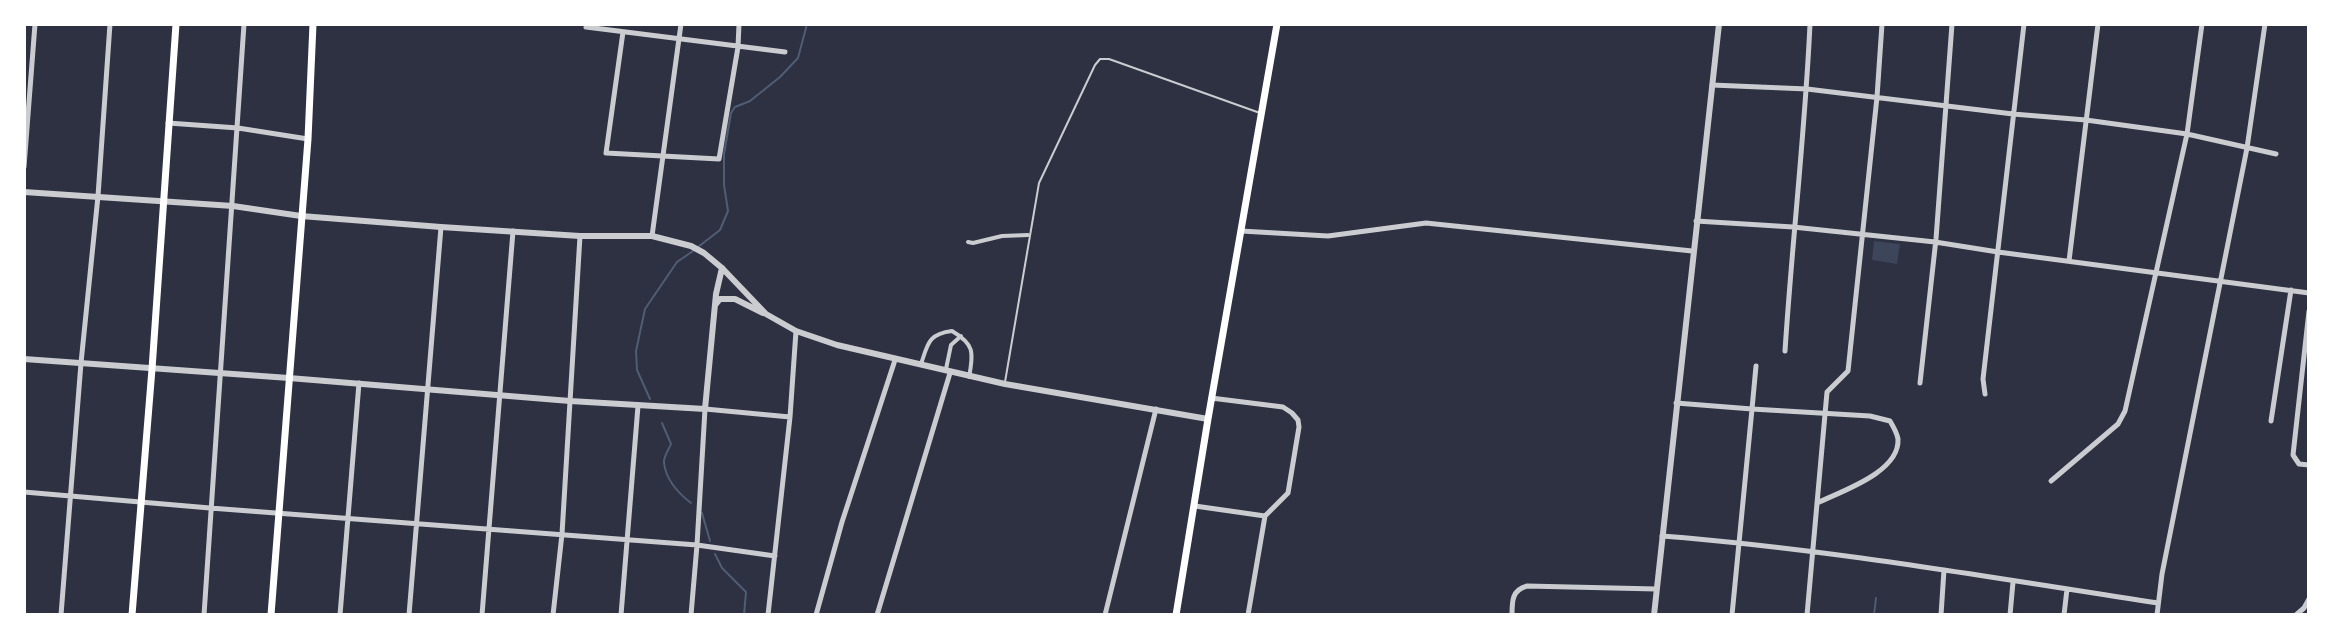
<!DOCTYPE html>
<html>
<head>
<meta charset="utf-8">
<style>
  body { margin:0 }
  #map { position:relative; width:2333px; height:639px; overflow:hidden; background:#2d3142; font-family:"Libre Baskerville",serif }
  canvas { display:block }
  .frame { position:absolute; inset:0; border:26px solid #fff; pointer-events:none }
</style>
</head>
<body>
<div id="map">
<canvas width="2333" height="639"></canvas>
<div class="frame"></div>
</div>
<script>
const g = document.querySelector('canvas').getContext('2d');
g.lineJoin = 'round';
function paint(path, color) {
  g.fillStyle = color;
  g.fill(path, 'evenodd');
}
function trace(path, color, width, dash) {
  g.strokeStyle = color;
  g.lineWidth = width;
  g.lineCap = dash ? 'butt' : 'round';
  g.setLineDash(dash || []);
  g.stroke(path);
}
paint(new Path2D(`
  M1874 241 1900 244 1897 264 1872 260Z`), '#3c4559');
trace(new Path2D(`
  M698 247 720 230 728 211 724 185V154L731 113 735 107 750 101 780 77 798 58 807 24
  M650 399 637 370 636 351 645 309 677 262 693 251
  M662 423 671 444C669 449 663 457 664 463 666 480 678 493 691 503
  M702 513 710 541
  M715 554 722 568 746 592 744 615
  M1874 615 1876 598`), '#4f5d75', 2);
trace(new Path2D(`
  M1005 382 1039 183 1095 65 1100 59H1109L1260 113`), '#caccd0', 2);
trace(new Path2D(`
  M968 242 973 243 1002 236 1028 235
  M921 364C928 344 928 334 952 331 974 344 974 352 969 377
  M946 369 951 345 961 336`), '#caccd0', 4);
trace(new Path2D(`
  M586 27 785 52
  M623 32 606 153 719 159 738 47 739 24
  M1712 85 1807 89 2013 114 2086 120 2187 134 2276 154
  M168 123 238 128 308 139
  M24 167 35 24
  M1696 221 1793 227 1935 242 1998 252 2309 293
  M1241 231 1328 236 1426 223 1692 251
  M652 236 681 24
  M2069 261 2098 24
  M2309 311 2293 455 2299 464 2309 465
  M1785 351C1792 242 1805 133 1810 24
  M1756 366 1752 409 1870 416 1890 421C1893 426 1897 433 1898 439 1900 472 1842 491 1817 503
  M1920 383 1936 239 1952 24
  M1985 394 1983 379 2024 24
  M1211 398 1283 407 1292 413 1298 420 1299 427 1288 493 1265 516
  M1676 403 1752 409 1732 615
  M2271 421 2291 290
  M2051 481 2118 424 2125 411 2187 134 2202 24
  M24 492 210 508 697 545 775 556
  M1195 506 1265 516 1248 615
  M1662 536C1828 549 1993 578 2158 603
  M61 615 81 363 98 196 110 24
  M204 615 244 24
  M340 615 359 383
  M409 615 441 227
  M482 615 513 231
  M553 615 562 534 580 236
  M621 615 638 406
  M691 615 697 545 705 409 790 417
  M768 615 790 417 796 331
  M816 615 842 522 895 360
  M877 615 950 373
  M1105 615 1156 409
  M1512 615C1512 601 1512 590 1527 586L1656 589
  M1807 615 1827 392 1848 371 1877 97 1882 24
  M1941 615 1944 570
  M2010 615 2013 582
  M2064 615 2067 589
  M2157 615 2162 574 2247 148 2265 24
  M2296 615 2304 608 2309 599`), '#caccd0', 5);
trace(new Path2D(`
  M24 192 233 206 301 216 441 227 580 236H652L691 246 704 253 722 268 766 314 796 331 837 345 1005 384 1208 419
  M716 304 720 299H735L763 313
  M24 359 289 378 570 401 705 409 716 294 722 268
  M1654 615 1719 24`), '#caccd0', 6);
trace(new Path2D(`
  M132 615 152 369 176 24
  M271 615 308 139 313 24`), '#fff', 7);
trace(new Path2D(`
  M1176 615 1208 419 1277 24`), '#fff', 7);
</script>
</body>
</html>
